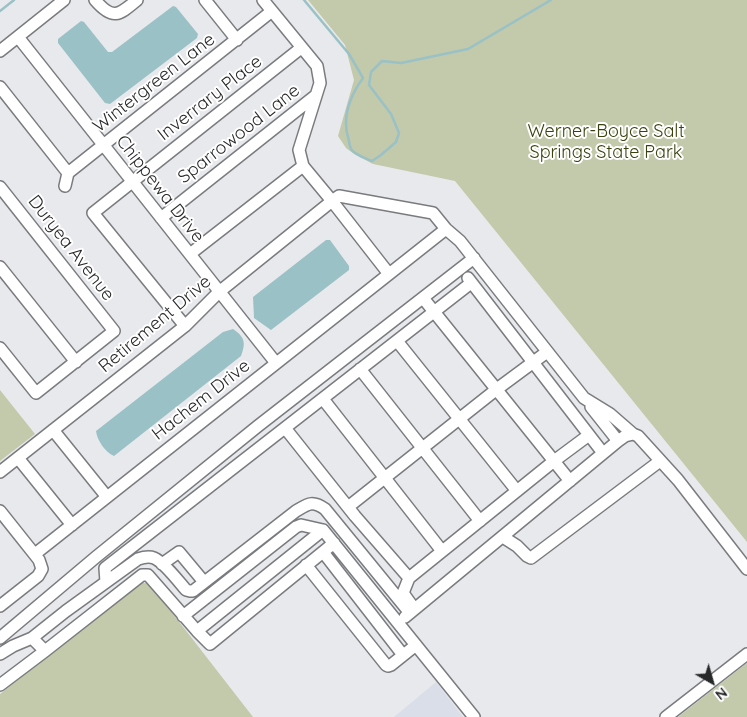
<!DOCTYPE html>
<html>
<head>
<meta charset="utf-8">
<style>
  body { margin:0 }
  #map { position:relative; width:747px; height:717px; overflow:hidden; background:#e8e9ec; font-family:Quicksand,sans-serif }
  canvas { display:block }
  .north { position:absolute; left:687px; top:657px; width:50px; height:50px; -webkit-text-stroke:4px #fff; paint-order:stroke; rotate:142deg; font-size:14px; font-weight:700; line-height:20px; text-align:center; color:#272829 }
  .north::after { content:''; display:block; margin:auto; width:18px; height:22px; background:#272829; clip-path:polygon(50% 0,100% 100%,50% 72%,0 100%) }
</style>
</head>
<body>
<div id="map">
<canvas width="747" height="717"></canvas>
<div class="north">N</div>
</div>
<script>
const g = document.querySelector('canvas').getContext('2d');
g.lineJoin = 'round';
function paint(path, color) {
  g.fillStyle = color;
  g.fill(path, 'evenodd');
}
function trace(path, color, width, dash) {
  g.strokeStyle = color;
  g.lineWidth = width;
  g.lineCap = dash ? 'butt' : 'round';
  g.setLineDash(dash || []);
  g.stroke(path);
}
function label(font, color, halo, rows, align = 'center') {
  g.font = font + ' Quicksand,sans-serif';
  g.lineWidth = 4;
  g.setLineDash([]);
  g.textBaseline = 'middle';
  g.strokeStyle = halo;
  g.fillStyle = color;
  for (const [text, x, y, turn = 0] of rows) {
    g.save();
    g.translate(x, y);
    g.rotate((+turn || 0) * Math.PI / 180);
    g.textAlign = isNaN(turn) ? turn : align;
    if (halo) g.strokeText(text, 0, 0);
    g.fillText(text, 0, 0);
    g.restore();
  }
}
paint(new Path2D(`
  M436 682 463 717H394Z`), '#dadee8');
paint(new Path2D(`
  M308 0H747V542L455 181 373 164 354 154 346 148 338 136 354 80 345 45Z
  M0 390 35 434 0 461Z
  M139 583H149L253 717H0V694Z
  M747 663V717H678Z`), '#c2caab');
paint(new Path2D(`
  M173 6 176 7 198 34 197 38 110 104 105 103 58 43V39L81 21 84 22 108 52H112Z
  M326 240H330L349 266V270L271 330 254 318 253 297Z
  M233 329C245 337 246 343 241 356L114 456C105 452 97 440 96 431L223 332Z`), '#99c1c6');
trace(new Path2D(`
  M304 0 349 54 363 78C350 96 341 118 349 141 349 144 350 146 351 149 355 155 365 158 372 161L381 155 396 142 399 133 391 114 369 85 371 72 382 61 401 63 468 49 551 0
  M0 11 14 0`), '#99c1c6', 2.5);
const minor = new Path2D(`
  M95 0C113 21 119 15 137 0
  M205 0 237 40
  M263 0 317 66 320 83 299 150 303 166 332 201 339 196 433 213 446 229 460 241 584 398 610 414 633 434
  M18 37 276 363
  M0 51 64 0
  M0 87 68 173
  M65 186 68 173 272 11
  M0 187 114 331 36 393 0 348
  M161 218 315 96
  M190 254 303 166
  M0 267 76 362
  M468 278 603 453
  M423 298 570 481
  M185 326 93 213 301 48
  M397 341 517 491
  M360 369 480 521
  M323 399 442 551
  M591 407 618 441
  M285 428 355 516 409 578
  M53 430 107 497
  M18 458 72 525
  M0 472 185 326 219 292 332 201 389 274
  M348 507 497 389 547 352
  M0 511 39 560 42 569 38 576 0 606
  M503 537 517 546 527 556 531 558 660 461
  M323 552 403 655
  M35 554 446 229
  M162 564 179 552 204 582
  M306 565 386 665 388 666 391 665 416 645
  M106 582 105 568 471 283
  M413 607 403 593 409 578 554 461 589 435
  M183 616 296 527 301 525 323 530
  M405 617 618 441 625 436 633 434 638 436 678 480 747 569
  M197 631 210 644 334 543
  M0 638 96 557 258 426 474 258
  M32 638 66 611 138 559C144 557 149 556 154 558 164 562 179 582 186 590L190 591H193L296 511C308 504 312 500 325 509L410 613
  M0 654 13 646 32 638 45 651
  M0 685 45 651 142 575H148L197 631 323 530 474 717
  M666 717 747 654`);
trace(minor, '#7a7b7e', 14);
trace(minor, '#fff', 11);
label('18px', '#272829', '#fff', [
  ["Wintergreen Lane",154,83,-38],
  ["Inverrary Place",210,98,-38],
  ["Sparrowood Lane",239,134,-38],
  ["Chippewa Drive",160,189,52],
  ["Duryea Avenue",71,248,52],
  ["Retirement Drive",155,324,-40],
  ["Hachem Drive",201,400,-38]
]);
label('18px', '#39420f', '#fff', [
  ["Werner-Boyce Salt",606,132],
  ["Springs State Park",606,153]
]);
</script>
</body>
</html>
